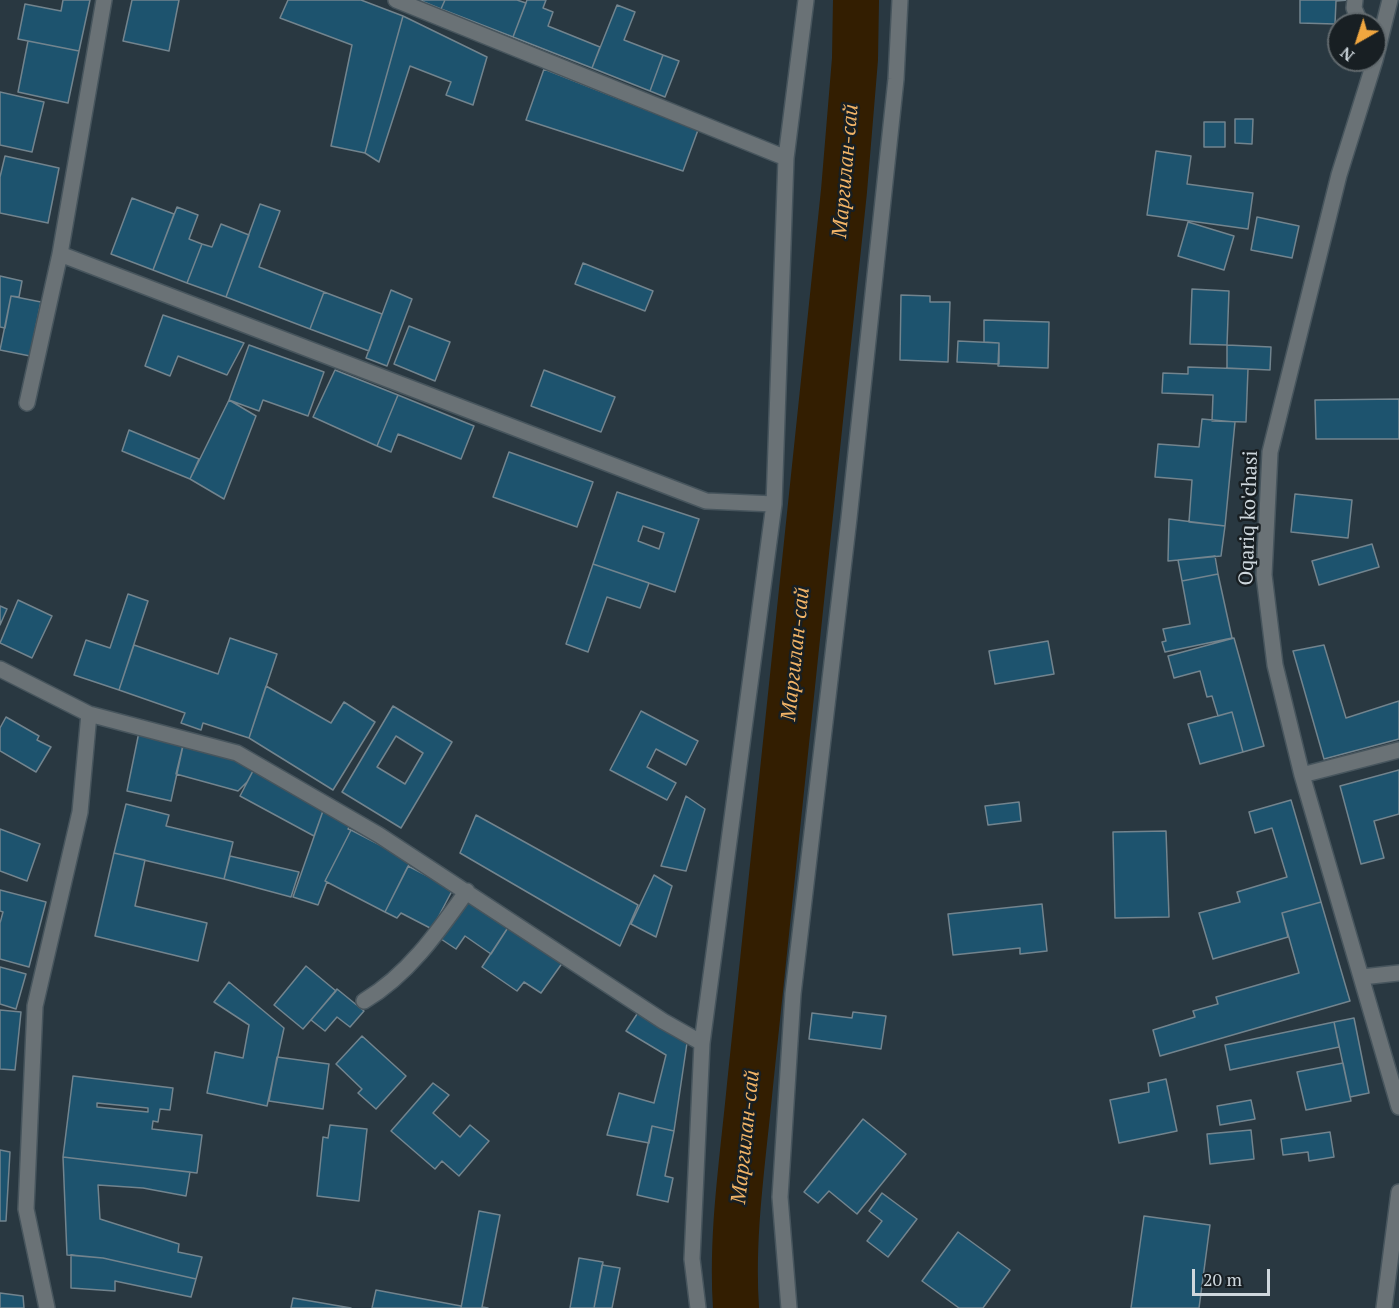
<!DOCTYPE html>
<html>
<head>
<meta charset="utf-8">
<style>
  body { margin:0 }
  #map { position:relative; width:1399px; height:1308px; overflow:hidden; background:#293841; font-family:"PT Serif",serif }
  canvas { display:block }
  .north { position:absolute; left:1327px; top:12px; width:60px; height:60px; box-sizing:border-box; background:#181f23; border:2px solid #61696d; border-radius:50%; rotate:219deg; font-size:16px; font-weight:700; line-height:24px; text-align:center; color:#ced7dd }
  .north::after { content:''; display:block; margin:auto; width:21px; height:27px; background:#f0a63f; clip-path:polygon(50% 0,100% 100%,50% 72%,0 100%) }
  .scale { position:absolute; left:1192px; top:1269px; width:78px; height:27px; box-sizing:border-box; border:3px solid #ced7dd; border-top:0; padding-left:8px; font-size:18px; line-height:21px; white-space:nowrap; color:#ced7dd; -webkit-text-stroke:4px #181f23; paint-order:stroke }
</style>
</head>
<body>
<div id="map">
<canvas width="1399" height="1308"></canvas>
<div class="north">N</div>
<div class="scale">20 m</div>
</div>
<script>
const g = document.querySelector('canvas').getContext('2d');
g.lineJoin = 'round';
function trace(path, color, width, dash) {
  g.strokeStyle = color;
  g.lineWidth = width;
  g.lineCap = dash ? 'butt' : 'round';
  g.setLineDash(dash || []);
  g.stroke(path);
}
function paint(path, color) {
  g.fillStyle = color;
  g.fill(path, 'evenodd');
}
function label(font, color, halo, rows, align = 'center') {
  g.font = font + ' "PT Serif",serif';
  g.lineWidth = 5;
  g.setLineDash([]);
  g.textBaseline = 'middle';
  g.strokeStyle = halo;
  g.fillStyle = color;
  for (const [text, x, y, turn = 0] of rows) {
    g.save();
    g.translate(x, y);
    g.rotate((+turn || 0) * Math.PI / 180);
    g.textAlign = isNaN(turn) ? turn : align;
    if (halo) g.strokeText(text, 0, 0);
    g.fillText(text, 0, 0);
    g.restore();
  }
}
trace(new Path2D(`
  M736 1308C731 1234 743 1159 750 1085L844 191 855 59 856 0`), '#331e01', 46);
const building = new Path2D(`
  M63 0H90L79 51 18 39 25 4 61 11Z
  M132 0H179L169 51 123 41Z
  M288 0H361L403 16 365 153 331 146 352 45 280 18Z
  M419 0H445L441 9Z
  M445 0H517L526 3 513 37 441 9Z
  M527 0H546L543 8 553 12 548 26 600 47 592 68 513 37Z
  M1300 0H1349L1336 1 1335 24 1300 23Z
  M617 5 635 12 624 40 663 55 650 91 592 68Z
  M403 16 487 57 473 105 446 95 451 82 410 66 379 162 365 153Z
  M28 41 79 51 68 103 18 92Z
  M663 55 679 61 665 97 650 91Z
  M544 69 698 130 683 171 526 120Z
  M0 92 44 102 32 152 0 145Z
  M1235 119H1253L1252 144 1235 143Z
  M1204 122H1225V147H1204Z
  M1156 151 1191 156 1187 184 1253 193 1248 229 1147 215Z
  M5 156 59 168 48 223 0 213V177Z
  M132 198 174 214 153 270 111 254Z
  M260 204 280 211 259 267 324 292 310 329 226 297Z
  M177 207 198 215 189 239 202 244 187 283 153 270Z
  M1257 217 1299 226 1292 258 1251 250Z
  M1188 222 1234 236 1224 270 1178 256Z
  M221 224 249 235 226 297 187 283 202 244 212 247Z
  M583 263 653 291 645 311 575 284Z
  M0 276 22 281 19 297 11 296 5 328 0 327Z
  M1192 289 1229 291 1227 345 1190 344Z
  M391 290 412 299 387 366 366 358Z
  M324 292 382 314 369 351 310 329Z
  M901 295 930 296V302H950L948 362 900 360Z
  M11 296 41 302 30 356 0 350Z
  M163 315 244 343 227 375 178 356 170 376 145 366Z
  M984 320 1049 322 1048 368 998 366 999 343 984 342Z
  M409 326 450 342 435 381 394 364Z
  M958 341 999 343V364L957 362Z
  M249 345 324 372 308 416 263 400 259 411 229 400Z
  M1227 345 1271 347 1270 370 1227 368Z
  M1188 367 1248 369 1246 422 1212 421 1213 395 1162 393 1163 373 1188 374Z
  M335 370 398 395 377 446 313 417Z
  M544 370 615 397 601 432 531 406Z
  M398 395 474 426 461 459 398 434 391 452 377 446Z
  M1399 399V439H1316L1315 400Z
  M229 400 256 416 224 499 190 479Z
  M1202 419 1235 422 1225 526 1189 522 1192 480 1155 477 1158 444 1199 447Z
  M129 430 199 459 190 479 122 451Z
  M509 452 593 482 577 527 493 497Z
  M617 492 699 519 675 592 593 564ZM643 526 664 533 659 549 638 541Z
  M1295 494 1352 500 1348 538 1291 532Z
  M1169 519 1225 526 1221 556 1168 561Z
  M1372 544 1379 567 1319 585 1312 561Z
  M1215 556 1218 574 1182 581 1178 560Z
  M593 564 649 583 640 608 607 597 588 652 566 644Z
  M1218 574 1232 638 1165 652 1162 642 1166 641 1163 629 1190 624 1182 581Z
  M128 594 148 601 119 690 74 675 86 640 110 648Z
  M18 600 52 616 32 658 0 643Z
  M0 606 7 609 0 625Z
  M230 638 277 654 249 738 203 723 201 730 181 723 185 713 119 690 134 645 218 674Z
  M1234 638 1264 746 1243 752 1232 712 1218 716 1212 696 1207 697 1200 671 1174 678 1168 656Z
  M1048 641 1054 674 995 684 989 651Z
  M1324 645 1346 718 1399 701V739L1324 759 1293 651Z
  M266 686 331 723 344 702 375 722 333 790 249 738Z
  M393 706 452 742 401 828 342 792ZM396 736 423 753 405 784 377 767Z
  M641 711 698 741 686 765 656 749 647 767 676 783 667 800 610 770Z
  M1232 712 1243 752 1200 764 1188 724Z
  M6 717 39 736 37 740 51 747 36 772 0 751V728Z
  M139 732 184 741 171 801 127 791Z
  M184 741 235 759 254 769 247 782 238 791 176 774Z
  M254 769 324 808 314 836 240 796Z
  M1399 770V814L1374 821 1384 858 1361 864 1340 786Z
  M686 796 705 809 686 871 661 866Z
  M1291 800 1321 902 1282 913 1288 937 1213 959 1199 913 1240 902 1237 892 1287 877 1272 828 1255 833 1249 812Z
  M1019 802 1021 821 988 825 985 806Z
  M126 804 169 815 166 826 233 842 224 879 114 853Z
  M324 808 351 823 348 829 351 830 325 881 327 882 318 905 293 897Z
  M476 815 638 905 620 946 460 853Z
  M0 829 40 844 27 881 0 871Z
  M351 830 411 861 385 912 325 881Z
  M1166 831 1169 917 1115 918 1113 832Z
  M114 853 145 860 135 906 207 923 198 961 95 936Z
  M230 856 299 872 291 897 224 879Z
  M408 866 453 889 432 929 401 913 397 918 385 912Z
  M654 875 672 886 656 937 631 924Z
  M0 890 46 902 29 967 0 959V923L3 912 0 911Z
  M468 898 509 926 491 954 465 936 456 949 441 939Z
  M1321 902 1350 1001 1160 1056 1153 1030 1195 1017 1193 1011 1218 1004 1216 997 1299 973 1282 913Z
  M1042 904 1047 951 1020 954V948L953 955 948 914Z
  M509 926 563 962 541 993 524 982 517 991 482 967Z
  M306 966 336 991 303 1029 274 1005Z
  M0 967 26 974 16 1009 0 1004Z
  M229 982 284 1028 267 1106 207 1093 215 1052 243 1058 249 1025 214 1002Z
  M337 989 364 1011 350 1027 337 1017 325 1031 311 1020Z
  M0 1010 21 1012 15 1070 0 1069Z
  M639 1011 687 1043 674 1131 652 1126 649 1143 607 1135 619 1093 654 1103 666 1055 626 1031Z
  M853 1012 886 1016 881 1049 809 1039 812 1013 852 1018Z
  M1354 1018 1369 1093 1350 1097 1334 1022Z
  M1334 1022 1339 1047 1230 1070 1225 1045Z
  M362 1036 406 1076 376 1109 358 1093 362 1089 336 1064Z
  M277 1057 329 1064 323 1109 269 1101Z
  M1343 1063 1351 1101 1306 1110 1297 1072Z
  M73 1076 173 1088 170 1110 160 1109 158 1122 153 1121 152 1129 202 1135 197 1173 63 1157ZM97 1103 148 1108V1112L97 1107Z
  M1166 1079 1177 1131 1119 1143 1110 1100 1149 1092 1148 1083Z
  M433 1083 449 1095 433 1113 460 1137 470 1125 489 1141 459 1176 442 1161 435 1169 391 1131Z
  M1251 1100 1255 1119 1220 1125 1217 1106Z
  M863 1119 906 1154 857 1214 829 1191 818 1203 804 1192Z
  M330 1125 367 1129 359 1201 317 1196 323 1137 328 1138Z
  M652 1126 674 1131 665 1176 673 1178 668 1202 637 1195Z
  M1251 1130 1254 1159 1210 1164 1207 1134Z
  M1330 1132 1334 1157 1309 1161 1308 1152 1283 1155 1281 1139Z
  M0 1150 10 1152 6 1221H0Z
  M63 1157 190 1172 186 1196 143 1188 98 1185 100 1219 179 1244 178 1252 202 1257 196 1279 103 1258 67 1255Z
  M882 1193 917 1219 888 1257 867 1241 882 1221 869 1211Z
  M479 1211 500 1215 482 1307 488 1308H461Z
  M1144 1216 1210 1225 1199 1308H1131Z
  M958 1232 1010 1270 983 1308H959L922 1281Z
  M71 1255 103 1258 196 1279 191 1297 115 1281V1291L71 1288Z
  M579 1258 603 1262 594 1308H570Z
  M602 1265 620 1268 612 1308H594Z
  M376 1290 461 1306V1308H372Z
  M0 1293 23 1296 24 1308H0Z
  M293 1298 351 1308H291Z`);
paint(building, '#1d536e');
trace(building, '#72848e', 1.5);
const minor = new Path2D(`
  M396 0 786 158
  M1355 0 1354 8 1361 24
  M1390 0 1375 60 1339 175 1270 452 1264 575 1275 665 1302 775 1399 1107
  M60 254 706 501 774 504
  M27 403 60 254 104 0
  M0 669 89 714 237 753 379 835 663 1021 702 1043
  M1302 775 1399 750
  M1362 977 1399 973
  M364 1001C408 975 438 932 467 891
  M47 1308 26 1209 35 1006 80 812 89 714
  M698 1308 692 1259 702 1043 774 504 786 158 806 0
  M789 1308 780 1197 793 994 849 518 896 79 900 0
  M1384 1308 1399 1192`);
trace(minor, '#47555d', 18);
trace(minor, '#6a7276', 15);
label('20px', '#ced7dd', '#181f23', [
  ["Oqariq ko'chasi",1249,518,-88]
]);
label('italic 21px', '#f2b467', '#181f23', [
  ["Маргилан-сай",846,171,-85],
  ["Маргилан-сай",796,654,-84],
  ["Маргилан-сай",746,1137,-84]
]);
</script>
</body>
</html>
